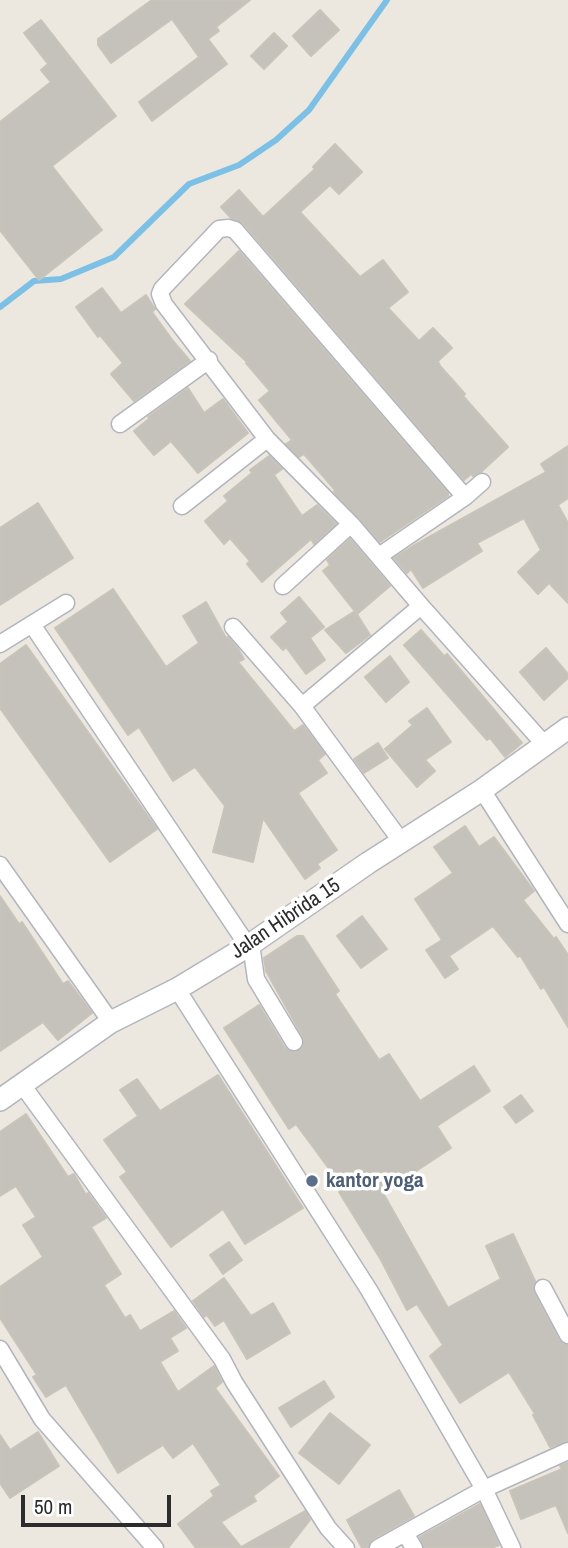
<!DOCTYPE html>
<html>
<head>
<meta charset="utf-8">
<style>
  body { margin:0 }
  #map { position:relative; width:568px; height:1548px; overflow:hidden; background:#ece8e0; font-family:"Archivo Narrow",sans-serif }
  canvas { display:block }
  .scale { position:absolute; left:21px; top:1495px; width:150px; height:32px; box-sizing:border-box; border:4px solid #2c2c2c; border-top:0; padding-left:9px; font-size:21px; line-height:24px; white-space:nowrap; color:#2c2c2c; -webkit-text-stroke:5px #fff; paint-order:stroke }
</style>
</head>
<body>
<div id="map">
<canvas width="568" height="1548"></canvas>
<div class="scale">50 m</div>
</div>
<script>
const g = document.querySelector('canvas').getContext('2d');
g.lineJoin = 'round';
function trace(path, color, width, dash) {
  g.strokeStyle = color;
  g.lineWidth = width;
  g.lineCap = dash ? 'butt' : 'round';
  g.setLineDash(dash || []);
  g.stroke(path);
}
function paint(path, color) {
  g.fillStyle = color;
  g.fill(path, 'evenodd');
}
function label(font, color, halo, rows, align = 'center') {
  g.font = font + ' "Archivo Narrow",sans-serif';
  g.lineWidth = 7;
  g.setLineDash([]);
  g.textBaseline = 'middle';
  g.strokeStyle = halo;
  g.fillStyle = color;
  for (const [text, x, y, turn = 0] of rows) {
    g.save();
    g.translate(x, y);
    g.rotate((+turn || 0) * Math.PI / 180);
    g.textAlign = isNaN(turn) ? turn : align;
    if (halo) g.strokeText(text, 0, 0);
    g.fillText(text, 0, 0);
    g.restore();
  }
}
trace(new Path2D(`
  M0 307 34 281 61 279 114 257 189 184 239 165 276 140 309 110 387 0`), '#7cc0e5', 6);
const building = new Path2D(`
  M152 0H250L216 27 219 31 208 39 227 64 152 121 139 102 199 57 172 19 111 63 98 45V39Z
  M320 10 339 30 311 56 293 36Z
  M41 20 116 116 52 166 102 230 39 280 0 230V122L51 82 41 70 48 64 24 33Z
  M274 33 287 46 264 69 251 56Z
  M335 144 362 172 339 194 330 185 300 212 360 277 383 260 408 292 388 308 419 341 433 328 452 348 438 361 440 366 465 394 463 396 508 447 481 472 473 476 471 474 464 480 243 223 231 218 221 207 239 190 263 217 315 169 313 167Z
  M239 251 448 493V496L380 542 334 492 335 490 304 454 299 457 286 444 292 440 259 400 270 391 246 363 247 362 185 304Z
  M102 288 121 313 146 295 155 309 152 312 173 341 190 361 134 401 111 374 123 363 100 335 98 337 76 307Z
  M188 388 204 413 223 399 248 433 198 473 171 441 154 455 134 431 150 418 148 417Z
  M568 446V498L558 505 568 523V603L549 583 538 594 518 572 541 550 524 518 477 543 482 551 423 588 411 569 407 573 394 558 416 544 546 472 541 464Z
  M269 456 282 469 274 475 302 516 317 505 336 524 314 544 311 539 262 582 247 564 250 561 230 538 224 544 205 521 228 501 224 496 252 473 250 470Z
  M38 503 73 558 0 605V528Z
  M350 539 390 586 357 614 323 571 330 565 327 560Z
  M113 589 166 667 199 643 183 616 206 602 226 638 228 637 238 649 244 659 238 662 294 731 303 725 325 754 318 760 327 773 298 793 337 850 317 864 320 868 305 879 263 818 253 862 213 852 225 806 195 767 173 781 139 727 128 735 55 628Z
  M299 597 324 627 310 638 325 660 306 674 286 647 283 650 271 637 288 622 281 613Z
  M355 611 370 635 346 653 325 630Z
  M421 630 444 656 447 654 522 743 505 757 490 738 487 740 404 645Z
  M26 645 157 829 110 862 0 708V664Z
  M546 648 568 674V678L544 700 520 672Z
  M390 656 409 682 386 702 365 677Z
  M427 708 451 742 425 760 435 771 417 787 385 749 413 725 409 721Z
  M378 743 388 758 364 773 354 759Z
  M465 826 479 847 494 837 534 891 523 900 554 939 556 937 568 955V1027L544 987 541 989 520 955 518 957 493 926 449 956 458 969 445 978 426 950 442 940 415 899 453 873 434 847Z
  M0 896 19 924 22 922 63 984 68 981 92 1013 58 1040 43 1022 0 1051Z
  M362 916 387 949 361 968 337 936Z
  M297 936H303L339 991 335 994 379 1060 389 1054 420 1101 474 1066 490 1091 437 1126 451 1148 383 1193 448 1308 501 1279 486 1246 513 1234 535 1281 533 1287 534 1293 559 1340 568 1345V1441L550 1447 533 1415 535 1414 509 1372 460 1403 430 1356 443 1345 417 1304 407 1310 381 1260 339 1192 344 1189 296 1124 289 1129 224 1028 259 1005 285 1048 295 1052 303 1048V1037L266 971 264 958Z
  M218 1075 303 1208 245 1244 223 1209 171 1247 120 1177 127 1172 104 1140 138 1116 120 1090 137 1079 160 1111Z
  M521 1095 533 1111 516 1123 504 1107Z
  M26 1114 68 1177 74 1174 86 1195 88 1193 106 1218 91 1227 121 1274 104 1285 125 1318 130 1315 140 1331 174 1311 186 1328 170 1338 178 1351 160 1362 178 1392 214 1366 222 1382 215 1388 279 1476 253 1496 256 1501 221 1522 241 1547 305 1511 310 1520 288 1548H196L178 1524 214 1496 211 1491 221 1485 193 1443 173 1458 163 1445 118 1473 66 1385 46 1397 33 1377 37 1375 0 1318V1287L43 1257 23 1225 36 1217 16 1186 0 1196V1132Z
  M229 1242 242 1260 223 1274 210 1255Z
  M224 1278 251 1316 273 1303 290 1333 247 1359 224 1320 215 1326 207 1315 204 1317 193 1301Z
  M324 1381 334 1397 291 1427 279 1408Z
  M330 1413 370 1445 339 1484 299 1453Z
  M38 1432 59 1466 10 1498 0 1483V1435L10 1450Z
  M568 1463V1533L556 1505 521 1519 510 1491 562 1469 560 1466Z
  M399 1490 414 1516 373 1539 368 1548H362L347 1520Z
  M480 1504 499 1545 492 1548H424L420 1537Z`);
paint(building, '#c5c2bb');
trace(building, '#c8c4b9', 2);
const minor = new Path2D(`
  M120 424 209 360
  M465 497 235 230 228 228 219 229 162 289 160 294 164 304 267 439 351 524 421 606 545 745
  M182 506 267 439
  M379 556 465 497 482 482
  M283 586 351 524
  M33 626 248 946
  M233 627 302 706 401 841
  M0 644 66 603
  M302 706 421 606
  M482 790 568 924
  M0 865 111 1022
  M251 944 256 979 294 1042
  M177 989 369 1290 484 1489 512 1548
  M23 1086 222 1359 234 1382 328 1528 346 1548
  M543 1288 568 1335
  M0 1349 42 1419 155 1548
  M405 1533 414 1548
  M378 1548 484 1489 568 1451`);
const tertiary = new Path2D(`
  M0 1100 111 1022 177 989 248 946 368 863 482 790 568 728`);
trace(minor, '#b3b5be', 19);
trace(tertiary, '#b3b5be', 24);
trace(minor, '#fff', 16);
trace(tertiary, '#fff', 21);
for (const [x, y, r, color] of [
  [312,1181,7,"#5c6f8a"]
]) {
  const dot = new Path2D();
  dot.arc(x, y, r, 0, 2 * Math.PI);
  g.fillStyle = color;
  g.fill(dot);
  trace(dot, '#fff', 2.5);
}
label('21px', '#2c2c2c', '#fff', [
  ["Jalan Hibrida 15",286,919,-34]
]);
label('bold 21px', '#4e5e75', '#fff', [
  ["kantor yoga",326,1181]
], 'left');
</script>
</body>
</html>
